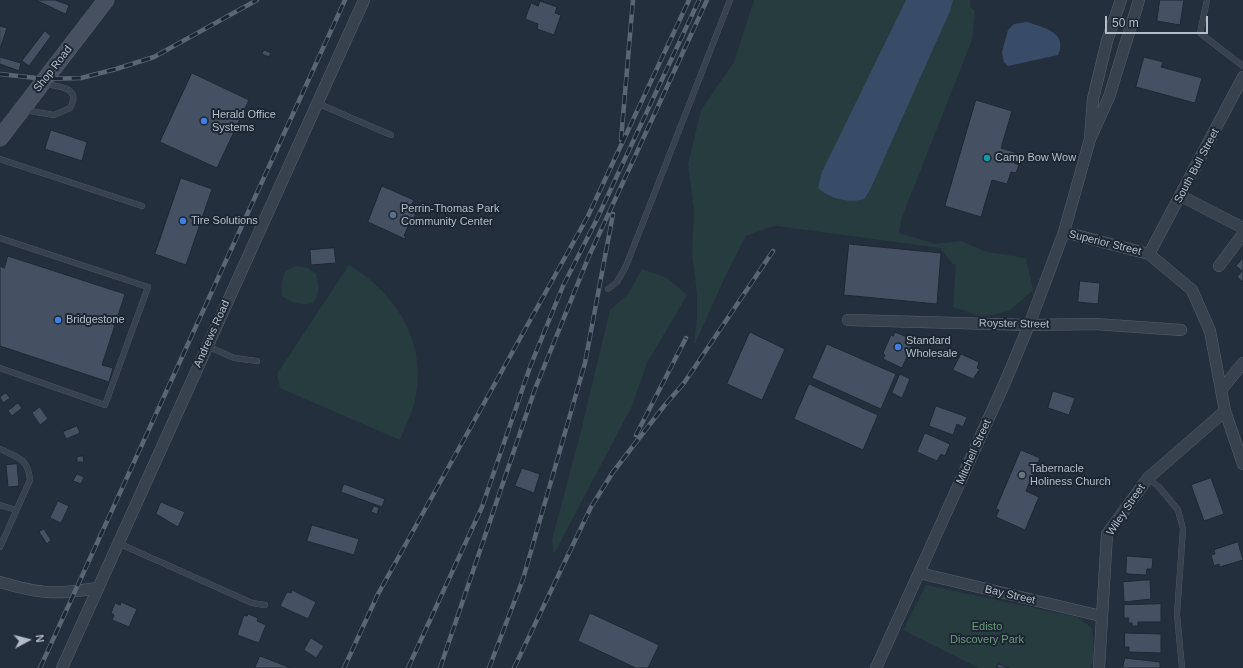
<!DOCTYPE html>
<html>
<head>
<meta charset="utf-8">
<style>
  body { margin:0 }
  #map { position:relative; width:1243px; height:668px; overflow:hidden; background:#242f3e; font-family:Arial,sans-serif }
  canvas { display:block }
  .north { position:absolute; left:8px; top:620px; width:40px; height:40px; -webkit-text-stroke:3px #1d2633; paint-order:stroke; rotate:83deg; font-size:11px; font-weight:700; line-height:16px; text-align:center; color:#b4bcc9 }
  .north::after { content:''; display:block; margin:auto; width:14px; height:18px; background:#b4bcc9; clip-path:polygon(50% 0,100% 100%,50% 72%,0 100%) }
  .scale { position:absolute; left:1105px; top:16px; width:103px; height:18px; box-sizing:border-box; border:2px solid #b4bcc9; border-top:0; padding-left:5px; font-size:12px; line-height:14px; white-space:nowrap; color:#b4bcc9; -webkit-text-stroke:3px #1d2633; paint-order:stroke }
</style>
</head>
<body>
<div id="map">
<canvas width="1243" height="668"></canvas>
<div class="north">N</div>
<div class="scale">50 m</div>
</div>
<script>
const g = document.querySelector('canvas').getContext('2d');
g.lineJoin = 'round';
function paint(path, color) {
  g.fillStyle = color;
  g.fill(path, 'evenodd');
}
function trace(path, color, width, dash) {
  g.strokeStyle = color;
  g.lineWidth = width;
  g.lineCap = dash ? 'butt' : 'round';
  g.setLineDash(dash || []);
  g.stroke(path);
}
function label(font, color, halo, rows, align = 'center') {
  g.font = font + ' Arial,sans-serif';
  g.lineWidth = 4;
  g.setLineDash([]);
  g.textBaseline = 'middle';
  g.strokeStyle = halo;
  g.fillStyle = color;
  for (const [text, x, y, turn = 0] of rows) {
    g.save();
    g.translate(x, y);
    g.rotate((+turn || 0) * Math.PI / 180);
    g.textAlign = isNaN(turn) ? turn : align;
    if (halo) g.strokeText(text, 0, 0);
    g.fillText(text, 0, 0);
    g.restore();
  }
}
paint(new Path2D(`
  M754 0H971L970 7 975 11 972 40 902 217 899 233 935 244 961 241 987 252 1026 258 1033 290 1009 311 982 317 953 307 956 265 953 264 940 248 777 226 770 227 746 236 725 277 694 346 697 317V294L692 254 694 210 688 164 701 110 734 62Z
  M349 265C397 294 428 343 415 401 411 415 405 427 400 440L280 388 277 374Z
  M298 266 308 268 316 274C319 286 320 293 313 303 300 306 293 303 282 296 281 281 281 269 298 266Z
  M642 269 667 278 687 295 647 363 632 406 554 554 552 540 580 435 610 310 628 294Z
  M926 585 1077 617 1092 628 1094 656 1091 668H979L903 630Z`), '#263c3f');
paint(new Path2D(`
  M906 0H953L950 11 870 190 864 199C849 204 829 198 818 188L822 172Z
  M1027 22C1044 28 1068 32 1058 55L1008 66 1004 62 1002 52 1008 30 1014 24Z`), '#394c67');
const building = new Path2D(`
  M36 0H55L69 5 66 14Z
  M1160 0H1184L1180 25 1157 21Z
  M540 1 557 7 555 13 561 15 554 35 537 29 538 24 525 19 531 3 538 6Z
  M0 26 7 28 0 49Z
  M45 31 51 36 29 66 22 61Z
  M264 50 271 53 269 57 262 54Z
  M0 57 21 63 19 71 0 64Z
  M1144 57 1163 62 1161 67 1202 78 1195 103 1136 87Z
  M192 73 249 100 217 168 160 142Z
  M976 100 1012 111 1001 148 1017 153 1014 163 1019 165 1016 173 1011 172 1007 184 992 180 981 217 945 206Z
  M51 130 87 142 82 161 45 149Z
  M181 178 212 189 186 265 155 254Z
  M382 186 414 200 410 208 417 211 413 220 411 219 404 236 406 237 405 239 368 222Z
  M849 244 941 253 937 304 844 295Z
  M334 248 336 263 311 265 310 250Z
  M8 256 125 294 102 365 113 368 109 382 0 346V266L4 268Z
  M1243 258V282L1237 277 1242 271 1236 266Z
  M1080 281 1100 283 1098 304 1078 302Z
  M750 332 785 349 762 400 727 384Z
  M895 332 914 340 902 368 883 359 885 355 883 353 891 335 893 336Z
  M827 344 896 374 881 409 812 378Z
  M961 354 979 362 977 368 980 369 973 379 953 370Z
  M900 374 910 379 902 398 892 393Z
  M809 384 878 415 863 450 794 419Z
  M1053 391 1075 398 1069 415 1048 408Z
  M6 393 10 398 3 403 0 397Z
  M18 403 22 408 12 416 8 411Z
  M936 406 967 417 963 427 957 424 953 435 929 426Z
  M40 407 48 419 40 425 32 413Z
  M77 426 80 433 66 439 63 432Z
  M925 433 950 444 945 456 941 454 937 461 917 452Z
  M1021 450 1040 458 1026 491 1039 497 1025 530 996 517 999 510 996 509Z
  M83 456 84 462H77V457Z
  M17 464 19 486 8 487 6 465Z
  M522 468 540 474 534 493 515 486Z
  M77 474 84 477 81 484 73 481Z
  M1211 478 1224 514 1204 521 1191 485Z
  M344 484 385 499 382 507 341 492Z
  M58 501 69 506 61 523 50 518Z
  M161 502 185 512 178 527 156 514Z
  M374 506 379 508 377 514 371 512Z
  M312 525 359 539 354 555 307 541Z
  M44 529 51 540 47 544 39 532Z
  M1238 542 1243 560 1220 567 1219 564 1214 566 1211 555 1215 554 1214 550Z
  M1127 556 1153 558 1152 569H1147L1146 575 1128 574 1126 572Z
  M1150 580 1151 599 1124 602 1123 582Z
  M292 590 316 602 308 619 280 606 287 592 291 593Z
  M121 602 137 609 129 627 112 620 114 615 111 613 115 603 120 605Z
  M1161 604V622H1138V626H1132V623H1128L1129 618H1124V605Z
  M590 613 659 645 648 668H636L578 641Z
  M248 614 258 618 257 621 266 625 259 643 237 635 244 615 247 616Z
  M1125 633 1161 634V653L1129 652V647H1125Z
  M311 638 324 646 316 658 304 650Z
  M260 656 291 668H255Z
  M1125 658 1160 662V668H1123Z
  M999 664 1009 668H997Z`);
paint(building, '#455162');
trace(building, '#1f2835', 1);
const lane = new Path2D(`
  M1207 0 1200 33 1243 66
  M317 103 391 135
  M24 110 54 115 70 108C82 87 58 86 44 84
  M0 159 142 206
  M0 238 148 287 105 405 0 368
  M608 289 617 282 626 266 730 0
  M207 346 234 358 257 361
  M0 449C18 458 28 458 30 480L0 547
  M1148 478 1159 487 1178 510 1183 529 1177 614 1182 668
  M0 505 16 510
  M118 543 252 603 265 605`);
const street = new Path2D(`
  M1121 0 1107 41 1093 99 1090 139 1109 97 1139 0
  M1090 139 1064 232 1149 254 1192 290 1210 331 1225 411 1243 464
  M1181 196 1243 228
  M1149 254 1243 77
  M1219 266 1243 234
  M848 320 1029 325 1095 324 1181 330
  M1221 390 1243 363
  M919 573 1101 616
  M0 582C40 594 56 595 97 588
  M62 668 364 0
  M876 668 1006 380 1029 325 1064 232
  M1099 668 1107 534 1148 478 1225 411`);
const secondary = new Path2D(`
  M0 138 106 0`);
trace(lane, '#565f6c', 6);
trace(street, '#565f6c', 12);
trace(secondary, '#565f6c', 17);
trace(lane, '#38414e', 5.5);
trace(street, '#38414e', 11);
trace(secondary, '#465061', 16);
const rail = new Path2D(`
  M0 74 45 79 81 78 116 69 154 57 257 0
  M621 140 633 0
  M636 435 686 338
  M40 668 345 0
  M344 668 378 594 588 216 689 0
  M408 668 482 507 530 367 563 286 596 221 699 0
  M440 668 535 389 589 256 707 0
  M489 668 523 579 585 363 613 214
  M514 668 591 507 613 472 664 406 684 383 773 251`);
trace(rail, '#5a6575', 4.5);
trace(rail, '#1d2633', 3, [9]);
for (const [x, y, r, color] of [
  [204,121,4,"#3f7fe0"],
  [987,158,4,"#0f9aa8"],
  [393,215,4,"#5c6f8a"],
  [183,221,4,"#3f7fe0"],
  [58,320,4,"#3f7fe0"],
  [898,347,4,"#3f7fe0"],
  [1022,475,4,"#6b7280"]
]) {
  const dot = new Path2D();
  dot.arc(x, y, r, 0, 2 * Math.PI);
  g.fillStyle = color;
  g.fill(dot);
  trace(dot, '#1d2633', 1.5);
}
label('11px', '#b4bcc9', '#1d2633', [
  ["Shop Road",53,69,-52],
  ["South Bull Street",1197,166,-62],
  ["Superior Street",1105,243,14],
  ["Royster Street",1014,324,1],
  ["Andrews Road",212,334,-66],
  ["Mitchell Street",974,452,-66],
  ["Wiley Street",1126,510,-56],
  ["Bay Street",1010,595,13]
]);
label('11px', '#b4bcc9', '#1d2633', [
  ["Herald Office",212,115],
  ["Systems",212,128],
  ["Camp Bow Wow",995,158],
  ["Perrin-Thomas Park",401,209],
  ["Community Center",401,222],
  ["Tire Solutions",191,221],
  ["Bridgestone",66,320],
  ["Standard",906,341],
  ["Wholesale",906,354],
  ["Tabernacle",1030,469],
  ["Holiness Church",1030,482]
], 'left');
label('11px', '#6b9a76', '#1d2633', [
  ["Edisto",987,627],
  ["Discovery Park",987,640]
]);
</script>
</body>
</html>
